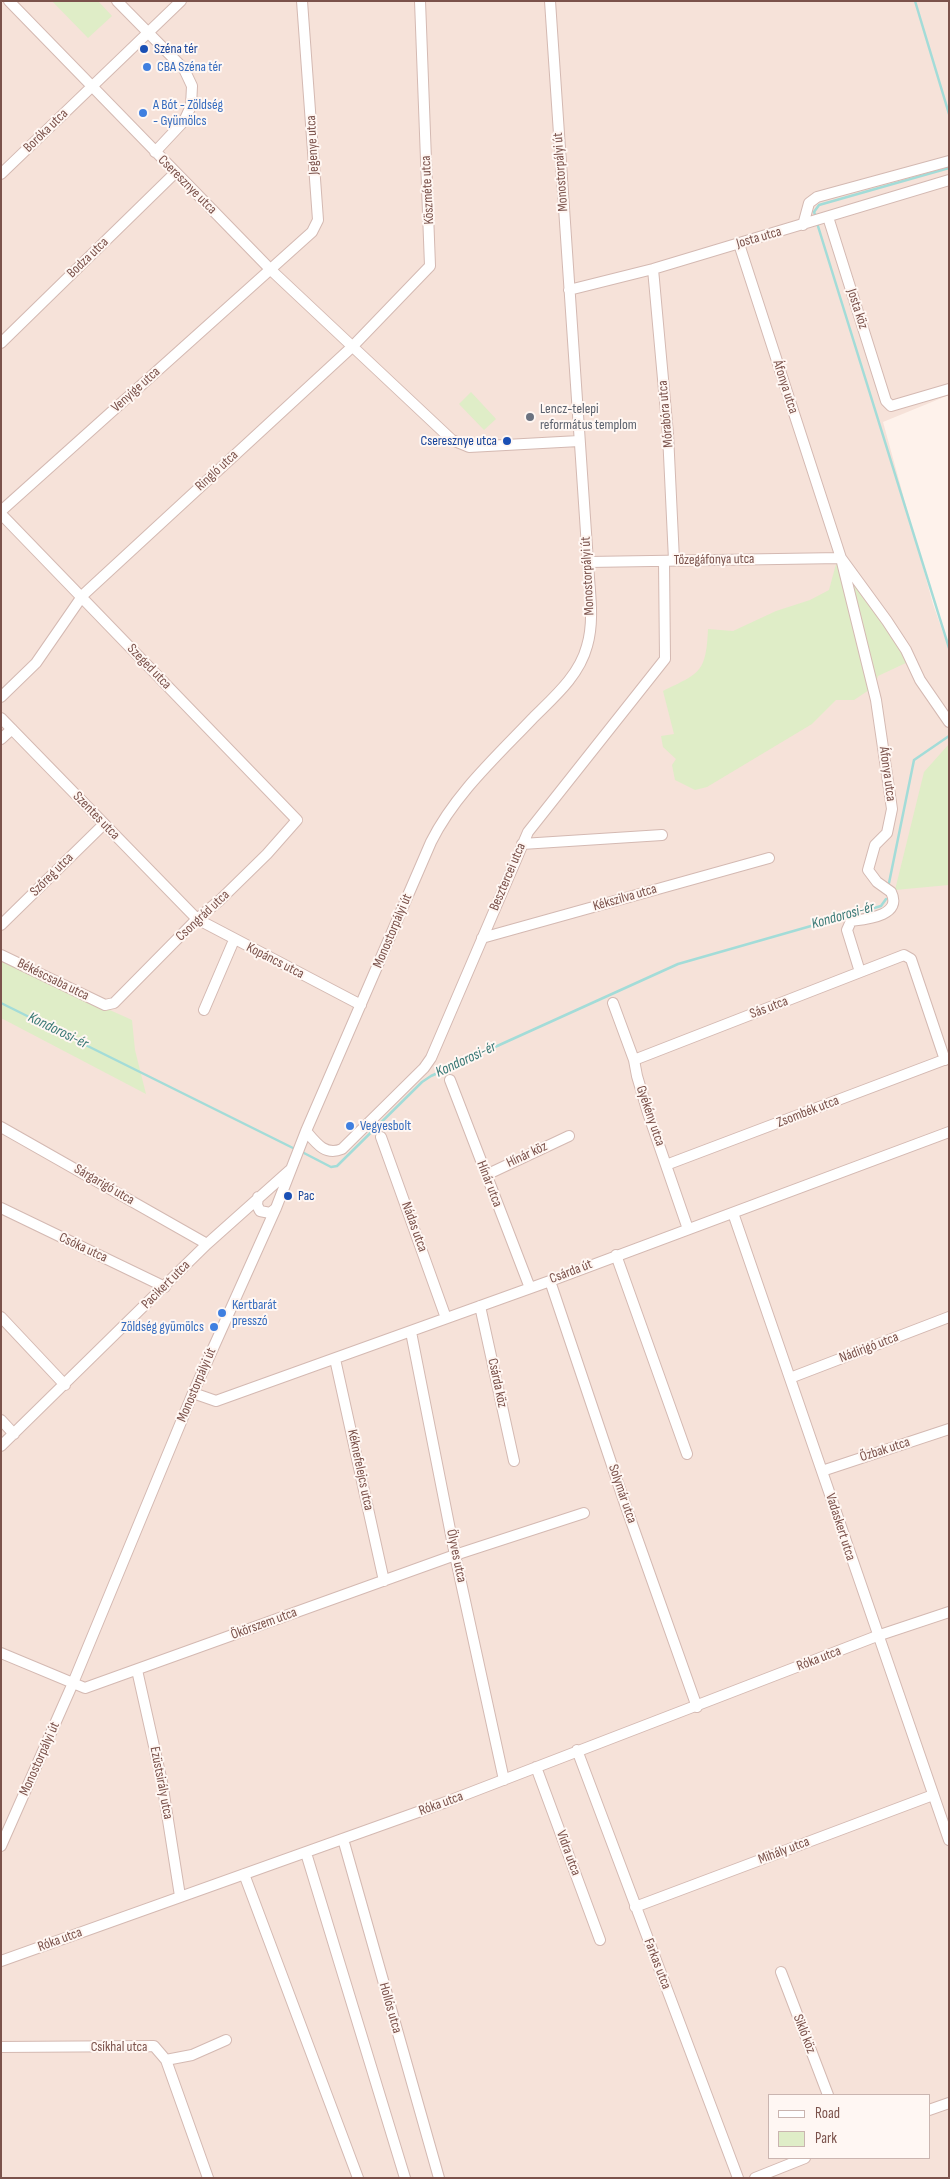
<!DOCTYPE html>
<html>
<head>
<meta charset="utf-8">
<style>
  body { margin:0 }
  #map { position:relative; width:950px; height:2179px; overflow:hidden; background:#fef2eb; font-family:"Sofia Sans Condensed",sans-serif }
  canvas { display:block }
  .frame { position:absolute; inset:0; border:2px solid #7b524b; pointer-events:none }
  .legend { position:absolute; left:768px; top:2094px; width:162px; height:65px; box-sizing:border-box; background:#fff7f3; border:1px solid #cab5b0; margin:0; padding:6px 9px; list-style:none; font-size:15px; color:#7b524b }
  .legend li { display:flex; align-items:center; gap:10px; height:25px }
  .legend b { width:25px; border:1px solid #cab5b0 }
</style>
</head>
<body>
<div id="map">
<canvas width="950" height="2179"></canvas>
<div class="frame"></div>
<ul class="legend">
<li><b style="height:6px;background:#fff"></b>Road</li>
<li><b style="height:14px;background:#dfedc7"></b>Park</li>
</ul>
</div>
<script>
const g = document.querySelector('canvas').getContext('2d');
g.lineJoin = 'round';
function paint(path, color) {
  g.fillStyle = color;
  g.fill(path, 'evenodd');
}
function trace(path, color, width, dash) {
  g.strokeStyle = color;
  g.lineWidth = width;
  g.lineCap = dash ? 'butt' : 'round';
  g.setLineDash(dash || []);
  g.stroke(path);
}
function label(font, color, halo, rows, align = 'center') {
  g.font = font + ' "Sofia Sans Condensed",sans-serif';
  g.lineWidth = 4;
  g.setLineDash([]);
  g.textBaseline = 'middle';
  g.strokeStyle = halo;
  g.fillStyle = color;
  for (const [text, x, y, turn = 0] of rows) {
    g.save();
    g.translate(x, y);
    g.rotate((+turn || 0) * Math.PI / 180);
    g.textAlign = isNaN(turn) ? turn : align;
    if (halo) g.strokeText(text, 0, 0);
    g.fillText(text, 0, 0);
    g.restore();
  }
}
paint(new Path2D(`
  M1 1H949V395L883 422 933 604 949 650V2178H1ZM769 2095H929V2158H769Z`), '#f6e2d9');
paint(new Path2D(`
  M52 1H98L112 16 88 38Z
  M471 392 496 419 484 430 459 404Z
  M836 564 848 571 908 662 878 676 875 686 854 700H836L812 724 707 787 695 790 675 780 672 765 676 759 663 747 661 736 674 734 663 691C700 673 706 673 708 629L733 631 776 611 810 600 829 590Z
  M949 744V885L895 890 924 772Z
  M1 961 132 1020 135 1050 146 1094 1 1018Z`), '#dfedc7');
trace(new Path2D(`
  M915 1 949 114
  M816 217 814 212 819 205 949 168
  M817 223 949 648
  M889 883 914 760 949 736
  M1 1003 297 1150
  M302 1152 331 1167 337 1166 422 1082 431 1076 678 964 881 906 886 899`), '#a3dcd8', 2.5);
const minor = new Path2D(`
  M9 1 271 270 452 440 469 447 579 441
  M117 1 184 69 192 86 191 106 184 121 155 152
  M1 174 181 1
  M828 217 886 401 891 406 949 389
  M803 225 809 203 817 197 949 161
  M739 244 841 558 876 700 892 809 887 833 875 845 868 870 877 882 891 892C903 916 866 919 851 921L847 930 860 972
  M653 269 668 434 674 560
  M569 290 653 269 949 180
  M1 343 175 173
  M1 511 312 232 318 220 302 1
  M1 514 297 820 267 854 220 900 197 919 114 1003 105 1005 1 955
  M588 562 841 558 887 621 906 650 920 680 949 722
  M1 697 36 663 83 595 352 347 430 266 420 1
  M1 718 197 919 361 1005
  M1 739 12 729
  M522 844 662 835
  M1 925 104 824
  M482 938 769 858
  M613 1003 634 1060 637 1076 648 1113 688 1229
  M204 1010 234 940
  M634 1060 904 955 911 959 945 1060
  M450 1080 530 1288
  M1 1127 207 1244
  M306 1131C316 1143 325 1156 342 1149L424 1068 431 1058 528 832 665 659 664 561
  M381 1137 446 1318
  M666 1165 949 1058
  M486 1175 569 1136
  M258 1197 257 1205 260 1211 270 1213 276 1208
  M1 1208 165 1287
  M733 1213 949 1840
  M616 1255 687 1454
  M550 1281 625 1504 697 1707
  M480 1306 514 1461
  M1 1317 65 1385
  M411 1332 455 1555 504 1780
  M335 1359 384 1581
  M790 1378 949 1317
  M193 1393 216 1401 550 1281 949 1132
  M1 1420 14 1434
  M1 1446 207 1244 290 1170
  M822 1471 949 1429
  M1 1653 85 1688 455 1555 584 1513
  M137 1670 162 1782 180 1896
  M577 1750 738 2178
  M536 1767 600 1940
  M343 1839 439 2178
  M1 1846 73 1683 193 1393 276 1208 306 1131 431 842C455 794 496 757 533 718 554 697 579 676 587 646 595 619 589 589 588 562L550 1
  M306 1853 405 2178
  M244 1874 358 2178
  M635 1907 933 1795
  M1 1961 446 1802 877 1636 949 1612
  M781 1972 828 2095
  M1 2047 154 2046 166 2060 208 2178
  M166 2060 192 2055 226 2040
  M929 2110 949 2103
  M755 2178 805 2158`);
trace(minor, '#d4b9b2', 12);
trace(minor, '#fff', 10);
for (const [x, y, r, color] of [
  [144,49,5,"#1a4fb4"],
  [147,67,5,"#3f7fe0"],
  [143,113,5,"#3f7fe0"],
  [530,417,5,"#6b7280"],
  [507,441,5,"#1a4fb4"],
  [350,1126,5,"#3f7fe0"],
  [288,1196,5,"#1a4fb4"],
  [222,1313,5,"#3f7fe0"],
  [214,1327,5,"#3f7fe0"]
]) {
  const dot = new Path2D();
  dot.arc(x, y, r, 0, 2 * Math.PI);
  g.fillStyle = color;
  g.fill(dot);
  trace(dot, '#fff7f3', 2);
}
label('14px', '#164399', '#fff7f3', [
  ["Széna tér",154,49],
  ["Cseresznye utca",497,441,"right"],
  ["Pac",298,1196]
], 'left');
label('14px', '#366cbe', '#fff7f3', [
  ["CBA Széna tér",157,67],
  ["A Bót - Zöldség",153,105],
  ["- Gyümölcs",153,121],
  ["Vegyesbolt",360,1126],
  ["Kertbarát",232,1305],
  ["presszó",232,1321],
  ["Zöldség gyümölcs",204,1327,"right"]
], 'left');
label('14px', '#7b524b', '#fff7f3', [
  ["Boróka utca",46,131,-44],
  ["Jegenye utca",313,145,-93],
  ["Monostorpályi út",561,172,-94],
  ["Cseresznye utca",187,185,45],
  ["Köszméte utca",428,190,-93],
  ["Josta utca",759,238,-16],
  ["Bodza utca",88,258,-44],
  ["Josta köz",857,309,72],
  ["Áfonya utca",785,387,72],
  ["Venyige utca",136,390,-42],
  ["Mórabóra utca",666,414,-95],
  ["Ringló utca",217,471,-43],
  ["Tőzegáfonya utca",714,560,-1],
  ["Monostorpályi út",588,576,-93],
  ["Szeged utca",149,667,46],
  ["Áfonya utca",887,774,82],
  ["Szentes utca",96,816,46],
  ["Szőreg utca",52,875,-45],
  ["Besztercei utca",508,877,-67],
  ["Kékszilva utca",625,898,-16],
  ["Csongrád utca",203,916,-43],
  ["Monostorpályi út",393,931,-67],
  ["Kopáncs utca",275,961,27],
  ["Békéscsaba utca",53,980,26],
  ["Sás utca",769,1008,-21],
  ["Zsombék utca",808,1112,-21],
  ["Gyékény utca",650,1116,71],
  ["Hínár köz",527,1155,-25],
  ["Hínár utca",489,1184,69],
  ["Sárgarigó utca",104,1185,30],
  ["Nádas utca",414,1227,70],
  ["Csóka utca",83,1248,25],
  ["Csárda út",571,1272,-21],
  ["Pacikert utca",166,1285,-45],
  ["Nádirigó utca",869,1348,-21],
  ["Csárda köz",497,1383,78],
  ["Monostorpályi út",197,1385,-67],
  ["Őzbak utca",885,1450,-18],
  ["Kéknefelejcs utca",360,1470,78],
  ["Solymár utca",622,1494,71],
  ["Vadaskert utca",840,1527,72],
  ["Ölyves utca",456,1556,78],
  ["Ökörszem utca",264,1624,-20],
  ["Róka utca",819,1659,-21],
  ["Monostorpályi út",40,1759,-66],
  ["Ezüstsirály utca",161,1783,79],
  ["Róka utca",441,1804,-20],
  ["Mihály utca",784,1851,-21],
  ["Vidra utca",568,1853,70],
  ["Róka utca",60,1940,-20],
  ["Farkas utca",657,1964,69],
  ["Hollós utca",390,2008,74],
  ["Sikló köz",804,2034,69],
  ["Csíkhal utca",119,2047]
]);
label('14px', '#5b616d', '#fff7f3', [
  ["Lencz-telepi",540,409],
  ["református templom",540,425]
], 'left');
label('italic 15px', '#3a7976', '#fff7f3', [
  ["Kondorosi-ér",843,916,-16],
  ["Kondorosi-ér",58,1031,26],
  ["Kondorosi-ér",466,1060,-25]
]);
</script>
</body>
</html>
